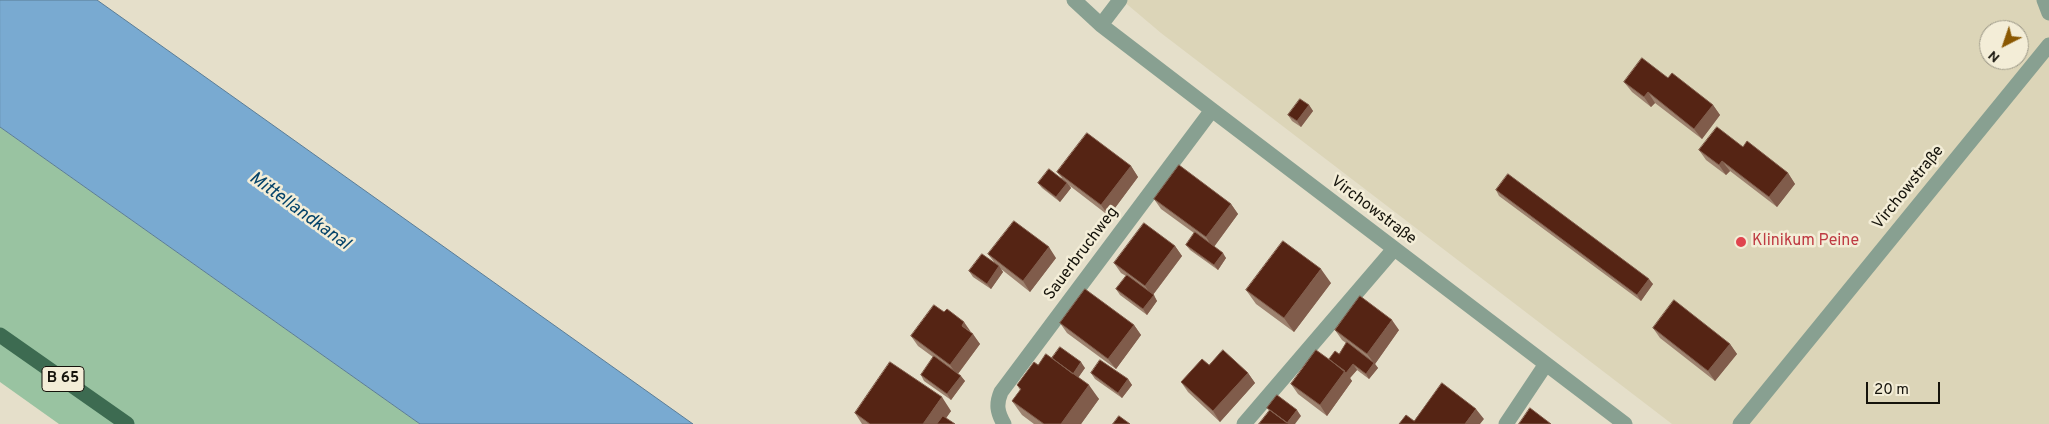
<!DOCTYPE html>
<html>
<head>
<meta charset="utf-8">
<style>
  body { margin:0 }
  #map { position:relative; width:2049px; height:424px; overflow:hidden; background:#e5dfca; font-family:Overpass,sans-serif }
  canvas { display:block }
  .north { position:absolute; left:1979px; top:20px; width:50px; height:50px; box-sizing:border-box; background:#f3edd7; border:1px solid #9a9685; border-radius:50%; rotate:221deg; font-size:14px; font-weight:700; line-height:20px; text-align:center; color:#15130b }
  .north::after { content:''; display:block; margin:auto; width:18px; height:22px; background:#8a5802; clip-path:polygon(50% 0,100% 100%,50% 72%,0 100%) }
  .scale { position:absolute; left:1866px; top:382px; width:74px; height:22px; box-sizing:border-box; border:2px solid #15130b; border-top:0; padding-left:6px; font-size:15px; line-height:18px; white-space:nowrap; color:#15130b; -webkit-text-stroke:4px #f3edd7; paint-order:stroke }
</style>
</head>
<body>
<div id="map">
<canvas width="2049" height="424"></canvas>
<div class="north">N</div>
<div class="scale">20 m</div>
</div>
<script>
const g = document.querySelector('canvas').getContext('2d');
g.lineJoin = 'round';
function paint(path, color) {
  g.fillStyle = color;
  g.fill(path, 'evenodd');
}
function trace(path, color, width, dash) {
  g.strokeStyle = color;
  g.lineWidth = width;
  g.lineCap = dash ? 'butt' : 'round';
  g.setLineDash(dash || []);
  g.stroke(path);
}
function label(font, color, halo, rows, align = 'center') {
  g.font = font + ' Overpass,sans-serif';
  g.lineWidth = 5;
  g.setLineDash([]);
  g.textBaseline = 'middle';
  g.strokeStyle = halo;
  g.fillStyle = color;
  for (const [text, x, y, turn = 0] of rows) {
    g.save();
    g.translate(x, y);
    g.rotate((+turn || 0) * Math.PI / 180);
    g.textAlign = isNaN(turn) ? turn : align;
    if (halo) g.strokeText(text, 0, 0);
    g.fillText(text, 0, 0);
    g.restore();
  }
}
paint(new Path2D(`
  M1122 0H2049V424H1672L1161 33ZM1989 30H2019V60H1989Z`), '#dcd5b8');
paint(new Path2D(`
  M0 127 420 424H59L0 382Z`), '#99c3a1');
const water = new Path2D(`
  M0 0H97L693 424H420L0 127Z`);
paint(water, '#79aad1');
trace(water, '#5b7d96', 1);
trace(new Path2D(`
  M1074 0 1101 25 1212 110 1625 424
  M2044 0 2049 13
  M1101 25 1120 0
  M1004 424C997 412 996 404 1001 392L1212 110
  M1244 424 1394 249
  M1506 424 1546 364
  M1740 424 2049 45`), '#88a091', 15);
trace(new Path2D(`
  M0 335 127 424`), '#3d6b51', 15);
paint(new Path2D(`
  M1668 78 1713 105 1720 115 1702 139 1655 103 1651 107 1632 92 1624 82Z
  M1309 105 1313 111 1301 127 1292 121 1288 115Z
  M1743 147 1788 173 1795 184 1777 207 1730 171 1726 175 1706 160 1699 150Z
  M1131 166 1138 177 1109 216 1070 186 1071 188 1060 202 1042 188 1038 183 1062 178 1057 172Z
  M1496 190 1653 284 1641 301 1499 196Z
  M1154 199 1231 204 1238 214 1214 247 1226 258 1218 270 1190 250 1186 245 1194 233 1161 209Z
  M1175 246 1182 256 1153 295 1157 301 1147 315 1120 295 1116 289 1126 276 1121 273 1114 263Z
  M988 254 1056 258 1030 292 1001 269 1003 272 991 289 973 277 969 271 994 262Z
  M1331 283 1294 332 1256 304 1246 290Z
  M1060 323 1134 325 1141 335 1116 369 1067 333Z
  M1653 328 1730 344 1737 354 1715 381 1660 338Z
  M1335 330H1399L1375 364 1378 368 1369 379 1357 370 1350 378 1352 381 1327 416 1298 394 1291 384 1329 359 1339 354 1346 343 1342 340Z
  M971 333 980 344 958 374 965 381 951 400 924 381 921 375 933 357 918 346 911 336Z
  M1052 358 1085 368 1078 377 1099 399 1081 424H1034L1022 415 1012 401 1020 390 1017 385 1038 365Z
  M1209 365 1248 373 1255 383 1220 422 1188 392 1181 382Z
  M1091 373 1128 379 1132 385 1122 398 1095 379Z
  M951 411 946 418 955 424H862L855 413Z`), '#9d826f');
paint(new Path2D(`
  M1648 92 1655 103 1651 107 1644 97Z
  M1309 105 1313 111 1301 127 1297 121Z
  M1713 105 1720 115 1702 139 1694 129Z
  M1722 161 1730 171 1726 175 1719 165Z
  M1131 166 1138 177 1109 216 1101 205Z
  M1788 173 1795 184 1777 207 1769 197Z
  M1067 183 1071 188 1060 202 1056 197Z
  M1231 204 1238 214 1213 248 1206 237Z
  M1175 246 1182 256 1152 296 1145 286Z
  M1049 247 1056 258 1030 292 1023 281Z
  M1223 253 1226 258 1218 270 1214 265Z
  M999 266 1003 272 991 289 987 284Z
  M1321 269 1331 283 1294 332 1284 318Z
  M1649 279 1653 284 1641 301 1637 295Z
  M1154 295 1157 301 1147 315 1143 309Z
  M1392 320 1399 330 1375 364 1378 368 1369 379 1366 374 1374 363 1367 354Z
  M964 322 971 332 962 326Z
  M1134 325 1141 335 1116 369 1108 359Z
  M973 334 980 344 957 375 950 365Z
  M1730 344 1737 354 1715 381 1708 371Z
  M1081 362 1085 368 1076 381 1072 376Z
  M1353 364 1357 370 1350 378 1352 381 1327 416 1320 405 1345 371Z
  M1248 373 1255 383 1220 422 1213 411Z
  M961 376 965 381 951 400 947 394Z
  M1128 379 1132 385 1122 398 1118 393Z
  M1089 385 1099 399 1081 424H1061Z
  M942 397 951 411 942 424H923Z
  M1476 409 1484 419 1480 424H1465Z
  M1297 410 1301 416 1295 424H1286Z`), '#805c4b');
const building = new Path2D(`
  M1642 58 1668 78 1672 73 1713 105 1694 129 1648 92 1644 97 1624 82Z
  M1300 99 1309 105 1297 121 1288 115Z
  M1717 127 1743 147 1747 141 1788 173 1769 197 1722 161 1719 165 1699 150Z
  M1087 133 1131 166 1101 205 1057 172Z
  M1179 165 1231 204 1206 237 1154 199Z
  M1049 169 1067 183 1056 197 1038 183Z
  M1508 174 1649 279 1637 295 1496 190Z
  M1014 221 1049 247 1023 281 988 254Z
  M1144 223 1175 246 1145 286 1114 263Z
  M1195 232 1223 253 1214 265 1186 245Z
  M1283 241 1321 269 1284 318 1246 290Z
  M982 254 999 266 987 284 969 271Z
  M1127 275 1154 295 1143 309 1116 289Z
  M1085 289 1134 325 1108 359 1060 323Z
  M1360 296 1392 320 1367 354 1335 330Z
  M1674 300 1730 344 1708 371 1653 328Z
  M934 305 944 312 947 309 964 322 962 326 973 334 950 365 911 336Z
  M1347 342 1374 363 1366 374 1353 364 1346 373 1329 359 1335 351 1339 354Z
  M1060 347 1081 362 1073 374 1052 358Z
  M1223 350 1248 373 1213 411 1181 382 1202 359 1209 365Z
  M1316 350 1345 371 1320 405 1291 384Z
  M1046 354 1089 385 1061 424H1044L1012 401 1021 389 1017 385 1034 362 1038 365Z
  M934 356 961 376 947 394 921 375Z
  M1100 360 1128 379 1118 393 1091 373Z
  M890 362 942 397 923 424H870L855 413Z
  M1442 383 1476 409 1465 424H1399L1406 415 1414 421Z
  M1277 395 1297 410 1287 423 1267 408Z
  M1530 408 1551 424H1519Z
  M1270 410 1289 424H1259Z
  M943 416 955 424H937Z
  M1119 416 1130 424H1113Z`);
paint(building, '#552414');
trace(building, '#805c4b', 1);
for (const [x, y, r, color] of [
  [1741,242,6,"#e0444e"]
]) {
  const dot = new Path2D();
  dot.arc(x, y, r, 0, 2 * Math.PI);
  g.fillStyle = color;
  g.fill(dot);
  trace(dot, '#f3edd7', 2);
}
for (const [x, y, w] of [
  [63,379,42]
]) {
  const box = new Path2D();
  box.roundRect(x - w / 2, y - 12.5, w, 25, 4);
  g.fillStyle = '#f3edd7';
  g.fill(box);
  trace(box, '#15130b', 1);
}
label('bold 15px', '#15130b', null, [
  ["B 65",63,379]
]);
label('16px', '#15130b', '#f3edd7', [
  ["Virchowstraße",1909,188,-51],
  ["Virchowstraße",1373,211,37],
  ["Sauerbruchweg",1082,254,-53]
]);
label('16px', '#be3a42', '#f3edd7', [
  ["Klinikum Peine",1752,242]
], 'left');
label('italic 18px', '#044369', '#f3edd7', [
  ["Mittellandkanal",299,212,36]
]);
</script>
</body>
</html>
